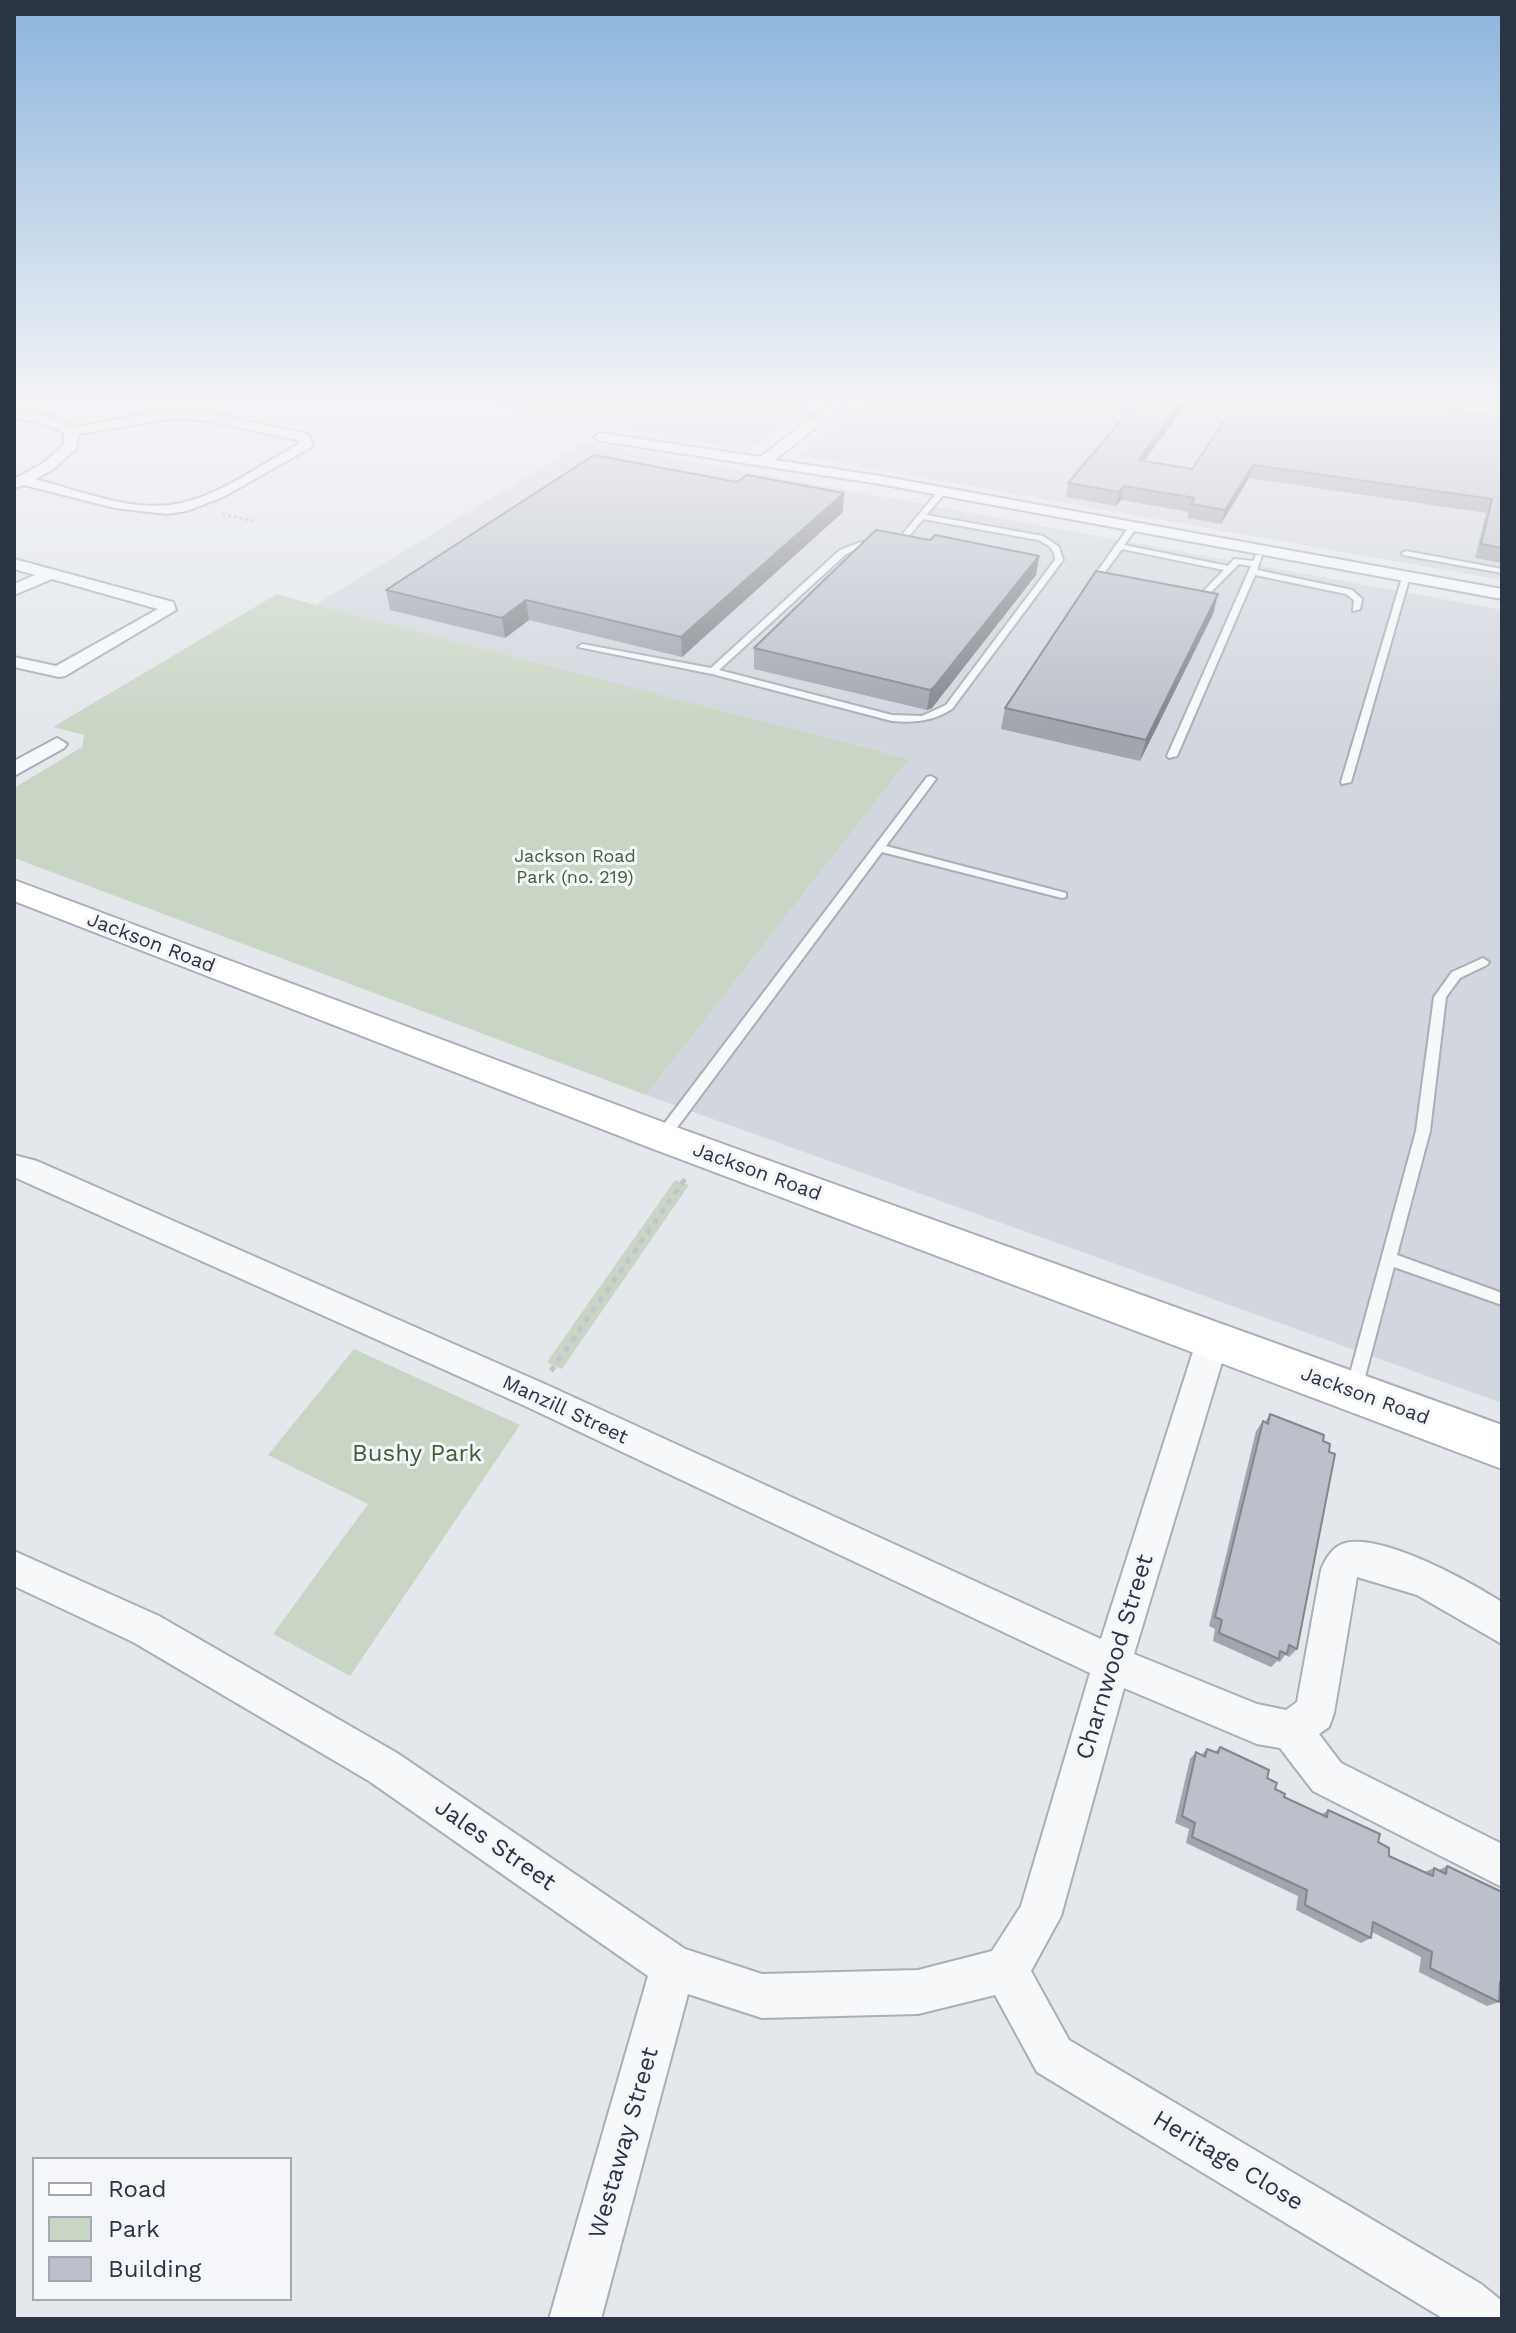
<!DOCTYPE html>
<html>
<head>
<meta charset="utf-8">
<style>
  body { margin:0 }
  #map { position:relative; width:1516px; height:2333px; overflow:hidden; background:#e4e7ec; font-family:"Work Sans",sans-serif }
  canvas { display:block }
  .frame { position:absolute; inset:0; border:16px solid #2b3445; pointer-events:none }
  .legend { position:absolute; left:32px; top:2157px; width:260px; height:144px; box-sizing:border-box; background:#f4f6f9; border:2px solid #a4a8b1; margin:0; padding:10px 14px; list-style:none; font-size:24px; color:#2b3445 }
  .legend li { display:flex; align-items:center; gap:16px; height:40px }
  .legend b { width:40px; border:2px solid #a4a8b1 }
</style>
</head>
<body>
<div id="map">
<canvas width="1516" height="2333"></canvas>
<div class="frame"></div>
<ul class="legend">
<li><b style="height:10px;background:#fff"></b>Road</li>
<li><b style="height:22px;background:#c9d6c5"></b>Park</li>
<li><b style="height:22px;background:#bbc0ca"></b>Building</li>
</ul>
</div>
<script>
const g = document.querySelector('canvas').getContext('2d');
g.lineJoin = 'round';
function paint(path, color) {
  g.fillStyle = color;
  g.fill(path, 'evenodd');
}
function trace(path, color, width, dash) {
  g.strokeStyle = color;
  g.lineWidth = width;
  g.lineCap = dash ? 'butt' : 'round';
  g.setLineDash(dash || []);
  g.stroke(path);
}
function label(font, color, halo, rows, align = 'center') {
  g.font = font + ' "Work Sans",sans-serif';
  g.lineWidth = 6;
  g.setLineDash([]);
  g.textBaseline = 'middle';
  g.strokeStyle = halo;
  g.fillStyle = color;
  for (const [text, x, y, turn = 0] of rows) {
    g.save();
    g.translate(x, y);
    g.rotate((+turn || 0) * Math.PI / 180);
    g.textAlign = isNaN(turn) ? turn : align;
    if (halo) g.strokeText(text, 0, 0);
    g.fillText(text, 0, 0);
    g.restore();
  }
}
paint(new Path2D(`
  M456 399H818L748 451Z
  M871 399H1502V580L799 456Z
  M584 442 1502 610V1403L646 1095 909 759 315 605Z`), '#d2d6de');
paint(new Path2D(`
  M277 594 315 605 909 759 646 1095 14 858V788L82 747 84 735 53 727Z
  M675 1180 689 1185 562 1369 547 1362Z
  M354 1349 520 1425 350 1676 273 1634 368 1504 268 1455Z`), '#c9d6c5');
const lane = new Path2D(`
  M940 489 947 491 926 515 1043 536 1059 547 1063 560 952 709C933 721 915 723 892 721L712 674 578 647 582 644 711 668 840 550 861 542 901 536ZM923 519 1038 540C1048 545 1055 548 1055 560L946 705 922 716 892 715 719 670 846 554 863 546 906 540Z
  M1131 524 1138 526 1124 545 1228 566 1234 559 1253 561 1256 555H1262L1257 570 1352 590 1362 599 1360 609 1353 611 1354 600 1346 594 1255 575 1177 756 1169 758 1167 756 1251 566 1239 564 1196 607 1192 604 1193 602 1224 570 1122 549 1100 579 1105 587 1098 589 1092 579Z
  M1406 551 1502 569V573L1403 555 1402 553Z
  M1403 574 1410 576 1351 782 1342 784 1341 782Z
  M931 776 936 779 886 846 1066 893V897L1062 898 882 852 667 1141H657L655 1137 657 1133 927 777Z
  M1483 958 1489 962 1487 965 1460 978 1446 997 1430 1131 1397 1255 1502 1293V1305L1394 1267 1361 1392 1359 1397 1353 1399 1347 1397 1345 1392 1416 1131 1434 997 1452 972Z`);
const street = new Path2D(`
  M837 399H851L775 460 880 476 1502 589V599L880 484 601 441 594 437 601 433 760 457Z
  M14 410 52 417 73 427 169 411 205 412 308 434 313 446 223 497 187 511 167 514 115 508 24 485 14 488V479L42 464 64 445V433L43 423 14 418ZM169 419 205 420 297 440 299 444C259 465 215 500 169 505 126 510 77 490 35 479L52 470 76 449 78 434Z
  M14 559 173 602 176 610 65 676 59 677 14 667V657L56 666 158 609 52 579 14 595V584L35 575 14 569Z
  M57 738 67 744 64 748 14 776V761Z
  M14 1155 37 1161 547 1385 1101 1639 1197 1339 1202 1330 1213 1326 1224 1330 1229 1339 1134 1654 1257 1704 1286 1710 1297 1702 1321 1570C1326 1557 1335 1543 1351 1542 1390 1538 1467 1580 1500 1601L1502 1644 1417 1595 1357 1577 1334 1713 1329 1727 1319 1734 1341 1763 1502 1844V1887L1313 1791 1280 1748 1257 1744 1124 1688 1061 1916 1031 1971 1069 2040 1481 2284 1502 2301V2319H1444L1037 2072 995 1995 918 2014 762 2018 688 1994 601 2319H549L648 1976 369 1781 133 1642 14 1586V1551L159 1616 397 1753 685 1949 762 1974 918 1970 992 1951 1021 1906 1090 1673 523 1405 14 1177Z`);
const secondary = new Path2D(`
  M14 880 676 1127 1502 1425V1469L648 1147 14 901Z`);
trace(lane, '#a9aeb7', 4);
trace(street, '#a9aeb7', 4);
trace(secondary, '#a9aeb7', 4);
trace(new Path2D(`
  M222 514 258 522`), '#c2c5cb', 3, [3, 3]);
trace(new Path2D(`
  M551 1371 687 1176`), '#c2c5cb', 5, [6, 6]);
paint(lane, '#f7f8fa');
paint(street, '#f7f8fa');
paint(secondary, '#fff');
paint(new Path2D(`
  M1087 399H1437L1436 401 1449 410 1498 418 1502 408V563L1475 558 1486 513 1249 478 1221 524 1187 518 1189 512 1121 500 1116 506 1066 497 1068 483 1126 415 1085 408ZM1187 404 1231 410 1192 469 1144 461Z
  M843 512 682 657 529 620 505 638 390 610 386 590Z
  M1039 556 1036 575 932 708 927 710 754 669V648Z
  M1218 594 1213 614 1140 761 1001 729 1005 708Z
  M1270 1414 1297 1649 1289 1657 1285 1655 1280 1662 1277 1661 1271 1667 1213 1641 1215 1629 1209 1626 1256 1431 1263 1421 1265 1422Z
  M1220 1747 1267 1778 1275 1789 1284 1797 1321 1815 1328 1810 1378 1842 1389 1856 1425 1872 1434 1868 1439 1870 1447 1866 1502 1901V1993L1499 1992V2002L1487 2006 1419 1972 1421 1957 1372 1932 1371 1938 1361 1943 1296 1910 1298 1896 1186 1843 1189 1829 1175 1823 1190 1759 1196 1752 1201 1755 1207 1749 1215 1752Z`), '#a1a5ae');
paint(new Path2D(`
  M1184 399H1189L1187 404 1135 473 1138 460Z
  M1253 465 1249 478 1221 524 1225 510Z
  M1124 486 1121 500 1116 506 1119 492Z
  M844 493 843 512 682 657 681 637Z
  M1039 556 1036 575 932 708 927 710 930 690Z
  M1218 594 1213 614 1140 761 1146 740Z
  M526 600 529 620 505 638 502 618Z`), '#83868d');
const building = new Path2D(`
  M1110 399H1184L1138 460 1192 469 1239 399H1437L1436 401 1451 404 1449 410 1500 418 1502 411V548L1481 544 1492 499 1253 465 1225 510 1191 504 1195 498 1124 486 1119 492 1068 483 1136 403Z
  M594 455 737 482 747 475 844 493 681 637 526 600 502 618 386 590Z
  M876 530 930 540 935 535 1039 556 934 687 930 690 754 648Z
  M1096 571 1218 594 1146 740 1005 708Z
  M1270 1414 1324 1435 1323 1441 1330 1444 1329 1452 1335 1454 1297 1649 1289 1645 1287 1654 1280 1651 1279 1659 1219 1633 1222 1620 1215 1617 1263 1421 1268 1424Z
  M1220 1747 1269 1770 1267 1778 1277 1783 1275 1789 1285 1794 1284 1797 1327 1817 1328 1810 1380 1834 1378 1842 1389 1848V1856L1433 1876 1434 1868 1446 1874 1447 1866 1502 1892V1983L1500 1982 1499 2002 1430 1968 1432 1952 1373 1922 1371 1938 1305 1905 1307 1890 1192 1837 1195 1823 1182 1816 1196 1752 1205 1757 1207 1749 1218 1753Z`);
paint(building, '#bbc0ca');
trace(building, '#83868d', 2);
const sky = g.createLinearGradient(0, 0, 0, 726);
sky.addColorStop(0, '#8bb4dd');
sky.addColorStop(0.55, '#f3f4f6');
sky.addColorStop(1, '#f3f4f600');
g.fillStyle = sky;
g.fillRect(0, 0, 1516, 726);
label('18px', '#3f6138', '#f4f6f9', [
  ["Jackson Road",575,857],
  ["Park (no. 219)",575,878]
]);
label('20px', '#2b3445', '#f4f6f9', [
  ["Jackson Road",151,943,21],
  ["Jackson Road",757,1172,20],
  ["Jackson Road",1365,1396,20],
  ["Manzill Street",565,1410,25]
]);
label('24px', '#3f6138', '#f4f6f9', [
  ["Bushy Park",417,1454]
]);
label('24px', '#2b3445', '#f4f6f9', [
  ["Charnwood Street",1115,1657,-73],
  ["Jales Street",495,1845,35],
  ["Westaway Street",624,2143,-74],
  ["Heritage Close",1228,2161,31]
]);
</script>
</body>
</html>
